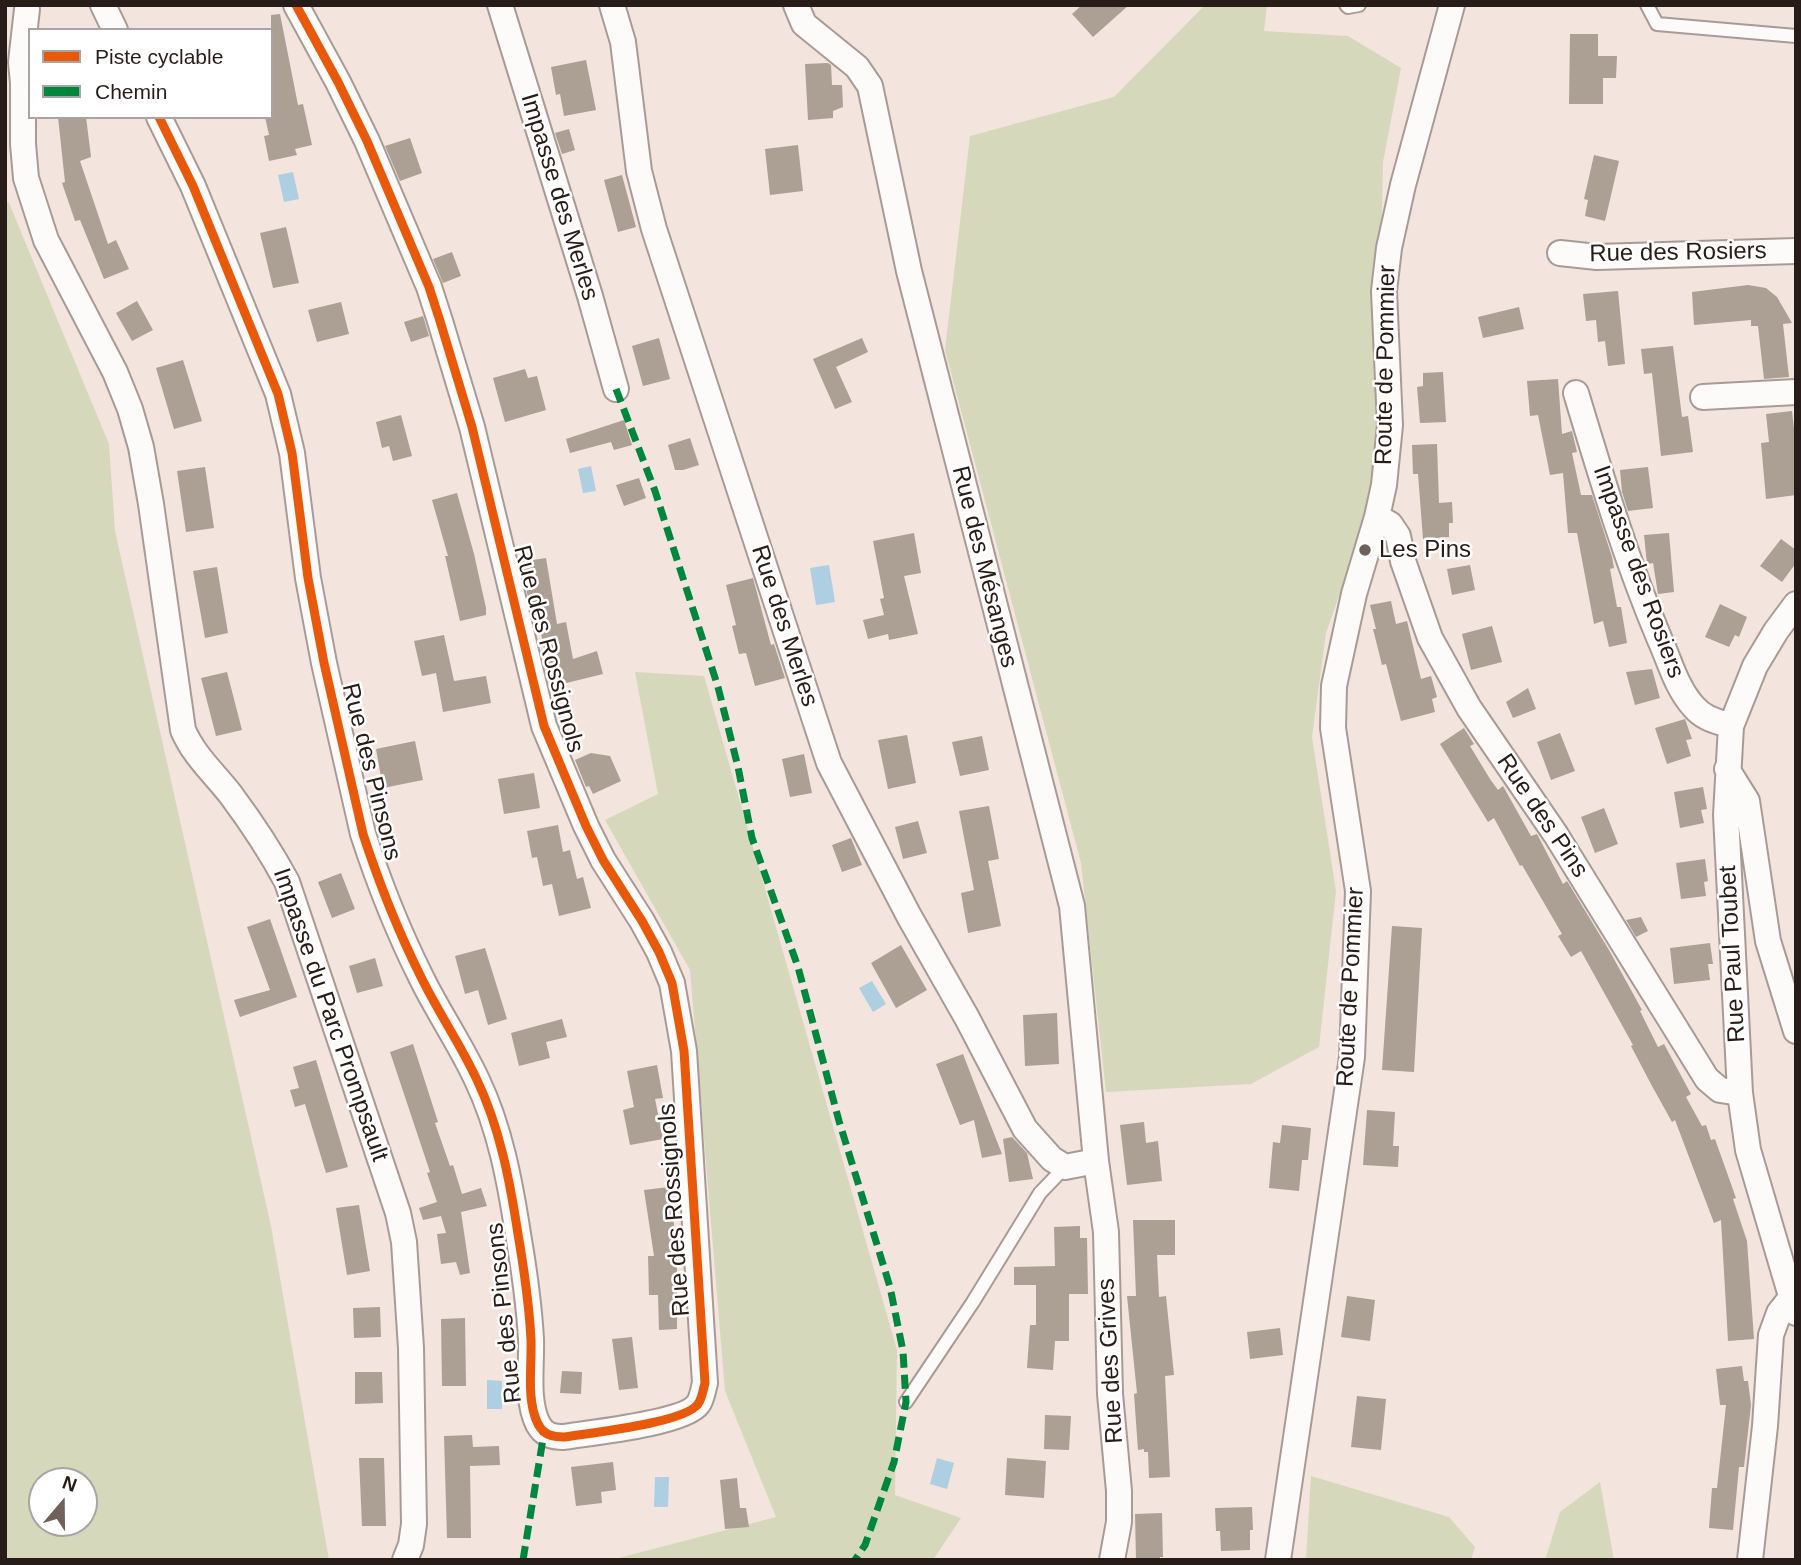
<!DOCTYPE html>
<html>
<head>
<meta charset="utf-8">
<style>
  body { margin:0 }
  #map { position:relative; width:1801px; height:1565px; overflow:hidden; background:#f3e4dd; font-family:Arial,sans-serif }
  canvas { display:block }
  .frame { position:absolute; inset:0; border:7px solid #281c18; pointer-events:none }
  .legend { position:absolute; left:28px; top:28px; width:245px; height:91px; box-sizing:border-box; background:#fff; border:2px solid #a9a4a3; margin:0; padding:9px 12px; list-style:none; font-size:21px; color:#281c18 }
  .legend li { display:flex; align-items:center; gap:14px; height:35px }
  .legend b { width:35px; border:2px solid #a9a4a3 }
  .north { position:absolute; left:28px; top:1467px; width:70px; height:70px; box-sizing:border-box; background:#fff; border:2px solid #a9a4a3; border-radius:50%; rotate:20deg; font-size:19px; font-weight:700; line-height:28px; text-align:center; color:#281c18 }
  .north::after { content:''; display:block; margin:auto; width:24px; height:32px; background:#6f625d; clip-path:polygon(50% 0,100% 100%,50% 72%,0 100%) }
</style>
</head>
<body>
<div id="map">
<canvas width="1801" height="1565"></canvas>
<div class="frame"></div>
<ul class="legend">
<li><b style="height:9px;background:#e8590c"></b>Piste cyclable</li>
<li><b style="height:9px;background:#00873e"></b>Chemin</li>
</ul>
<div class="north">N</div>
</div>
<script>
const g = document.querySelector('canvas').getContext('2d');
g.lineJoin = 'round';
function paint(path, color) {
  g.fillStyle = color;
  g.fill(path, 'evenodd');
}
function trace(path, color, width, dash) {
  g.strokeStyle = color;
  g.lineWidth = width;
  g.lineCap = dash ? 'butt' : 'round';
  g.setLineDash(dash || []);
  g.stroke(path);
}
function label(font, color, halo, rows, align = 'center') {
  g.font = font + ' Arial,sans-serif';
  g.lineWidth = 5;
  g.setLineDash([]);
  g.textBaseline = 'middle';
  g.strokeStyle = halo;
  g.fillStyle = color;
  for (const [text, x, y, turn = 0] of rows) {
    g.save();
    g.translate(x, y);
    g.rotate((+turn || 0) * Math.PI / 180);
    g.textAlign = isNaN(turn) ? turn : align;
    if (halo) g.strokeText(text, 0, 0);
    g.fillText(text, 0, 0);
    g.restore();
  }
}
paint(new Path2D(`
  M1205 5H1267L1264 31 1348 36 1401 68 1383 162 1380 306 1385 408 1374 497 1326 633 1312 737 1336 891 1319 1047 1251 1084 1106 1092 1081 863 945 350 970 136 1114 97Z
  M5 200 9 203 109 444 115 531 271 1226 329 1560H5ZM84 1481V1523H42V1481Z
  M635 672 704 676 897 1350 895 1495 961 1518 933 1560H611L776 1517 725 1391 690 970 605 820 658 794Z
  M1311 1476 1449 1517 1475 1547 1471 1560H1306Z
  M1600 1482 1614 1560H1545L1560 1512Z`), '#d6d8bb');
paint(new Path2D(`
  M293 172 299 199 284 202 278 175Z
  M591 466 596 491 583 493 578 469Z
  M829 565 835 602 816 605 810 568Z
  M872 981 886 1004 873 1012 859 988Z
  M487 1380 502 1381V1409H487Z
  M937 1458 954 1463 947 1489 930 1484Z
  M655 1477H669L668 1507H654Z`), '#aecee2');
paint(new Path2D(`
  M1082 5H1129L1093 37 1072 14Z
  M280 14 298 105 303 104 312 145 295 149 297 155 269 161 264 136 269 135 265 117H271V15Z
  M1570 34H1598V56H1617L1616 78H1603V104H1569Z
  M586 60 596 110 564 116 560 94 556 95 551 67Z
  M828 63 831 65 832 85H842L843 107 833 111V118L808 120 805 64Z
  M58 117H86L91 157 80 161 108 244 116 240 129 269 104 279 80 220 75 221 62 183 65 182Z
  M569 129 575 150 562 154 555 133Z
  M410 138 422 173 400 181 385 146Z
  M798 145 803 191 770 195 765 149Z
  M1594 155 1619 161 1605 221 1585 216 1588 200 1584 199Z
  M622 175 636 227 618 232 604 180Z
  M286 227 299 283 273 288 260 233Z
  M452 252 461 276 443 283 433 259Z
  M1748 285 1766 288 1777 297 1792 323 1783 324 1789 377 1764 379 1758 326H1751V320L1694 325 1692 292Z
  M1618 291 1625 364 1608 366 1605 341 1598 342 1596 320 1586 321 1583 294Z
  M137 301 153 330 132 341 116 313Z
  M341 302 349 334 317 342 308 310Z
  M1519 307 1524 329 1483 338 1478 317Z
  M423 316 429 336 411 342 404 322Z
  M659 338 670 379 643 386 632 346Z
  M862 338 868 352 836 367 852 402 835 409 813 359Z
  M1673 346 1682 417 1688 416 1693 452 1661 456 1652 373 1644 374 1641 349Z
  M183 360 202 421 174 429 156 368Z
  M525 369 528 378 537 376 546 410 505 422 493 378Z
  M1443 372 1446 422 1420 423 1417 387 1423 386V373Z
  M1558 379 1562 434 1572 431 1577 452 1572 453 1581 495H1592L1612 557 1614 568 1610 569 1617 607H1621L1627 643 1609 647 1603 621 1594 624 1577 533H1568L1563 473 1550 475 1538 415 1530 416 1527 381Z
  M1792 411 1796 446V495L1766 499 1761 443 1769 442 1766 414Z
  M401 415 412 456 393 461 389 446 382 448 376 422Z
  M624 420 632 445 614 450 611 442 570 453 566 439Z
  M690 438 699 465 683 470H675L668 445Z
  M1437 444 1439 503 1452 502 1453 523H1449V537L1423 539 1418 474H1413L1412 445Z
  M205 467 214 528 186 532 177 471Z
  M1648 467 1653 508 1628 511 1622 492 1620 470Z
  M639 478 646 498 624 506 616 485Z
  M457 493 474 554 486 608V615L460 621 445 556H448L432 500Z
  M914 533 921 573 904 576 918 634 889 640 888 634 868 639 863 620 884 615 880 599 884 598 873 541Z
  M1669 533 1674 592 1658 594 1653 563 1647 564 1644 535Z
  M1781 539 1796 550V563L1782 582 1760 566Z
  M546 558 557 624 566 622 573 659 597 651 603 674 550 687 542 654H545L538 618 533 619 520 562Z
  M1470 565 1475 590 1452 595 1447 569Z
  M217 567 228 633 205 638 193 571Z
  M753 578 771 645 774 644 785 678 755 686 746 653 739 654 732 626 736 625 726 585Z
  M1391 601 1396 624 1407 621 1421 679 1431 676 1437 697 1432 699 1435 712 1401 721 1386 664 1382 665 1373 629H1376L1370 605Z
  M1720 604 1747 617 1739 637 1735 635 1729 647 1705 637Z
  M1492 626 1502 662 1471 670 1462 634Z
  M444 635 454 681 486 676 491 703 443 712 436 673 422 676 414 641Z
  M1652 669 1660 698 1635 705 1626 672Z
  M227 672 242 730 216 736 201 678Z
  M1528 688 1536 709 1513 718 1506 702Z
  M1685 719 1692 739 1686 740 1691 756 1667 764 1655 728Z
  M1464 728 1474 744 1470 746 1490 779 1498 790 1503 786 1531 836 1537 834 1563 884 1567 881 1609 950 1642 1010 1640 1011 1658 1047 1664 1044 1691 1094 1686 1097 1702 1126 1706 1125 1711 1140 1715 1139 1736 1198 1733 1199 1747 1241 1754 1339 1728 1341 1721 1220 1714 1223 1675 1120 1672 1122 1652 1086 1631 1046 1633 1045 1581 951 1571 957 1558 936 1562 934 1522 865 1520 866 1494 818 1488 822 1440 744Z
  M1560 733 1575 771 1551 780 1537 742Z
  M907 735 916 783 888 789 878 740Z
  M982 736 989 770 960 776 952 742Z
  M415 741 423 780 383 788 376 749Z
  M591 753 610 756 621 781 593 794 589 786 586 787 575 760Z
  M804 754 812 793 790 797 782 759Z
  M534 773 540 808 504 814 498 779Z
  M1703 787 1707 809 1701 810 1704 823 1680 828 1674 792Z
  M989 806 999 859 988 861 1001 926 968 933 961 893 974 890 959 811Z
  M1604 808 1618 844 1595 853 1581 817Z
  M918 821 927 853 903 859 895 827Z
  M558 825 563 852 570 850 577 879 583 877 591 908 559 916 552 884 543 886 537 857 532 858 527 831Z
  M851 838 862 865 842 872 832 845Z
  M1705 859 1708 881 1704 882 1706 896 1681 899 1676 863Z
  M341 873 355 909 332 918 318 882Z
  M1641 917 1648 931 1636 937 1626 920Z
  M270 919 297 997 240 1017 234 1000 270 990 247 927Z
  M1392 926 1422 928 1414 1072 1382 1070Z
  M1710 943 1713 964H1708L1710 980 1674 984 1670 948Z
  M901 945 927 990 896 1008 871 963Z
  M485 948 507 1019 488 1025 478 990 465 994 455 956Z
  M375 958 383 986 357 993 349 966Z
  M1057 1013 1059 1064 1025 1066 1023 1015Z
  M562 1019 567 1037 546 1042 550 1058 519 1066 511 1033Z
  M413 1044 438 1122 435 1123 450 1166 453 1165 462 1194 481 1188 487 1206 461 1212 470 1273 460 1275 456 1262 441 1264 437 1234 446 1233 441 1216 423 1220 419 1208 437 1202 427 1173 430 1172 390 1052Z
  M963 1054 978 1093 1002 1154 982 1158 974 1120 960 1125 936 1064Z
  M316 1060 348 1167 326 1173 305 1104 295 1107 290 1090 299 1088 293 1067Z
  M657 1065 663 1098 655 1099 663 1139 630 1145 623 1110 634 1107 627 1071Z
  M1367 1110 1395 1112 1393 1146H1399L1398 1167 1363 1165Z
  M1144 1122 1146 1143 1158 1141 1162 1181 1127 1185 1120 1125Z
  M1282 1125 1311 1128 1308 1160H1302L1299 1191 1269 1188 1273 1142 1280 1143Z
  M1012 1137 1027 1153 1033 1179 1009 1182 1003 1139Z
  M669 1187 677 1248V1329L659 1330 658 1295H649L648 1256H654L644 1190Z
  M359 1205 370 1271 347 1275 336 1208Z
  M1133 1220H1175V1255H1157L1159 1297 1166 1296 1174 1375 1165 1376 1170 1477 1149 1478 1148 1452H1144V1449L1138 1450 1134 1394 1137 1393 1127 1296H1136Z
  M1080 1226V1238H1087L1088 1294H1069V1341H1055L1053 1370 1027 1368 1030 1325H1036V1285H1014V1267L1055 1266 1054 1227Z
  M1347 1296 1375 1300 1370 1341 1341 1337Z
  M380 1307 381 1337 354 1338 353 1308Z
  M465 1318 466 1386H442L441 1319Z
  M1280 1328 1283 1355 1250 1359 1247 1332Z
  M632 1337 638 1388 619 1390 612 1339Z
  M1742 1366 1744 1381H1748L1751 1405 1744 1467H1739L1733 1530 1709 1528 1712 1488H1717L1726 1405H1720L1716 1369Z
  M562 1371 582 1372 581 1394 560 1393Z
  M355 1372H382L383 1403 355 1404Z
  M1357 1396 1386 1399 1381 1450 1351 1447Z
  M1045 1415 1071 1416 1069 1450 1044 1449Z
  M472 1435 473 1447 499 1446 500 1465 470 1466 471 1538H447L444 1436Z
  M359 1458H384L386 1526H362Z
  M1007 1458 1046 1461 1044 1498 1005 1495Z
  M613 1462 616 1490 601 1492 602 1503 576 1506 571 1467Z
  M737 1478 740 1508H746L749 1527 725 1529 720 1480Z
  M1252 1507 1253 1530H1250V1550L1221 1551 1220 1531H1216L1215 1508Z
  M1162 1513 1163 1557H1160V1560H1136L1135 1514Z`), '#ac9f93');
const service = new Path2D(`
  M1346 5 1348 7 1359 5
  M1647 5 1657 24 1796 36
  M906 1402 973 1302 1040 1193 1065 1167`);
const minor = new Path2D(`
  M103 5 115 30
  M500 5 590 296 616 389
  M612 5 623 42 639 171 654 229 829 763 909 916 967 1018 1025 1129 1052 1159 1065 1167 1096 1161
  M796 5 804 24 857 67 870 86 909 271 1072 906 1096 1161 1106 1232 1110 1394 1119 1491V1522L1112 1560
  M27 9 21 62 23 83V144L26 178 46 240 115 372 130 409 141 447 151 504 183 730C194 756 214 773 231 795 251 822 271 852 287 882L398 1213 404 1242 411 1348 414 1524 411 1545 405 1560
  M159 117 193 186 278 394 292 453 308 578 324 663 363 834C379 883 398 931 421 977 438 1012 461 1045 477 1080 500 1128 510 1182 518 1234 524 1269 529 1304 531 1339 532 1366 526 1400 538 1424 544 1435 552 1437 564 1437 589 1433 685 1423 698 1404 702 1399 703 1390 705 1383L684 1051 672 983 659 952 642 921 603 860 586 826 544 726 472 427 440 321 429 287 367 141 338 82 296 5
  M1560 253 1597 257 1796 251
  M1576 393C1601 476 1626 560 1660 640 1670 662 1677 689 1694 707 1704 719 1717 721 1731 726
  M1703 397 1796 392
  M1377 517 1390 524 1398 536 1403 561 1430 638 1469 708 1556 835 1707 1079 1720 1090 1740 1093
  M1796 604 1776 631 1755 666 1731 726 1726 815 1740 1093 1748 1150 1796 1313
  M1727 769 1747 801 1768 941 1796 1031
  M1278 1560 1352 1057 1358 891 1333 728 1334 686 1354 594 1377 517 1384 485 1390 425 1384 291 1389 248 1403 185 1452 5
  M1750 1560 1765 1426 1771 1335 1779 1313 1790 1299`);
trace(service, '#a89b96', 16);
trace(minor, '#a89b96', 28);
trace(service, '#fdfbfa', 12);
trace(minor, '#fdfbfa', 24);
trace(new Path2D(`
  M616 389 655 491 718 687 738 767 752 838 798 967 839 1121 890 1287 903 1351 906 1402 894 1462 865 1545 855 1560
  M523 1560 544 1433`), '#00873e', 7, [14, 7]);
trace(new Path2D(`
  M159 117 193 186 278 394 292 453 308 578 324 663 363 834C379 883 398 931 421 977 438 1012 461 1045 477 1080 500 1128 510 1182 518 1234 524 1269 529 1304 531 1339 532 1366 526 1400 538 1424 544 1435 552 1437 564 1437 589 1433 685 1423 698 1404 702 1399 703 1390 705 1383L684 1051 672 983 659 952 642 921 603 860 586 826 544 726 472 427 440 321 429 287 367 141 338 82 296 5`), '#e8590c', 9);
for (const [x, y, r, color] of [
  [1365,550,7,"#6f625d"]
]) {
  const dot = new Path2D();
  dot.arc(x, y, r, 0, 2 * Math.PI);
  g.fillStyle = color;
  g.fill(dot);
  trace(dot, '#fff', 2.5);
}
label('24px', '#281c18', '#fff', [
  ["Impasse des Merles",559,197,73],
  ["Rue des Rosiers",1678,253,-1],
  ["Route de Pommier",1386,365,-89],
  ["Rue des Mésanges",984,567,76],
  ["Impasse des Rosiers",1638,572,70],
  ["Rue des Merles",784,626,72],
  ["Rue des Rossignols",548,649,75],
  ["Rue des Pinsons",371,772,76],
  ["Rue des Pins",1542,816,56],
  ["Rue Paul Toubet",1733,954,-93],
  ["Route de Pommier",1351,987,-87],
  ["Impasse du Parc Prompsault",330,1015,71],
  ["Rue des Rossignols",675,1210,-94],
  ["Rue des Pinsons",505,1313,-96],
  ["Rue des Grives",1111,1361,-93]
]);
label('24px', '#281c18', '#fff', [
  ["Les Pins",1379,550]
], 'left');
</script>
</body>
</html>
